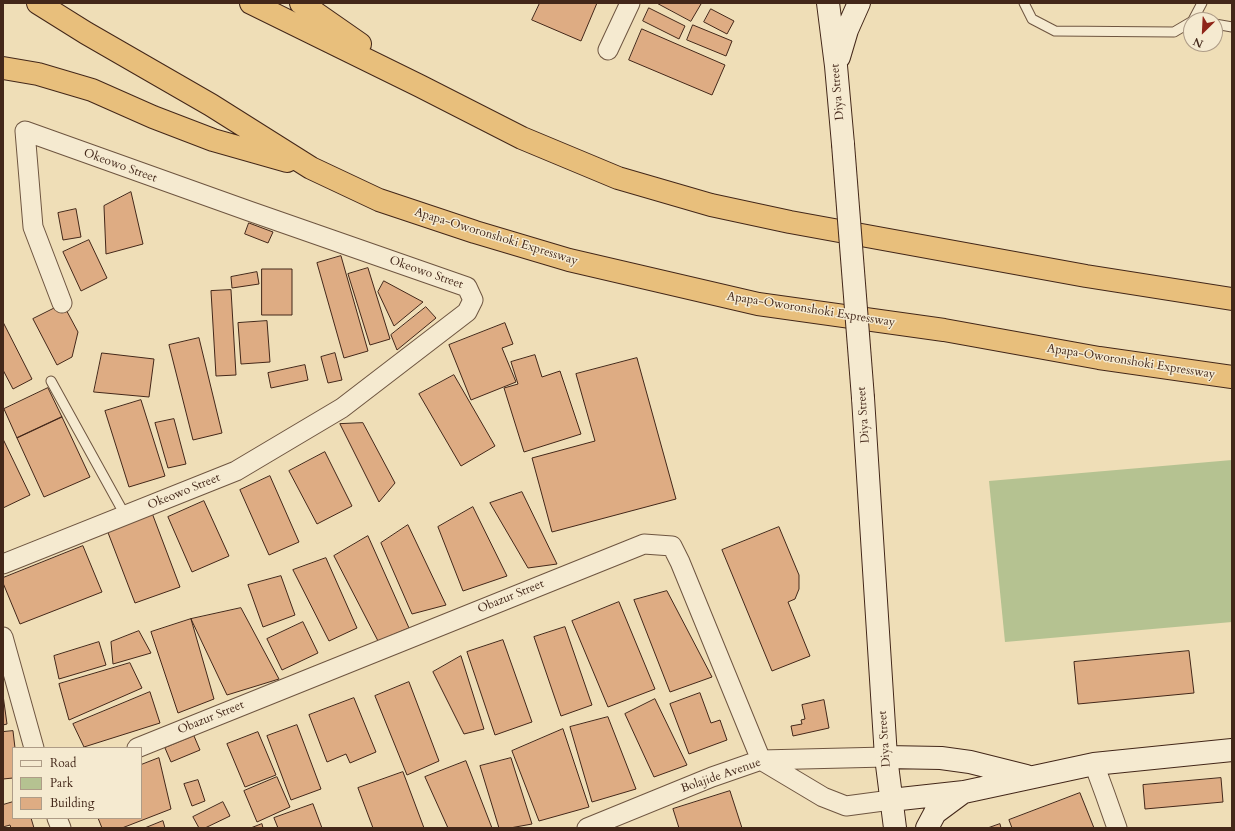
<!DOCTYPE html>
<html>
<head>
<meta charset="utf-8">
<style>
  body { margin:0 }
  #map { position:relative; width:1235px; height:831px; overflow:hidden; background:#efdeb7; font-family:Cardo,serif }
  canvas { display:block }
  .frame { position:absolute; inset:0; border:4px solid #432719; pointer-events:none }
  .legend { position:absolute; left:12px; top:747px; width:130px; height:72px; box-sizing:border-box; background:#f5ead0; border:1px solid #ae9c87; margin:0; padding:5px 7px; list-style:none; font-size:12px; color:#432719 }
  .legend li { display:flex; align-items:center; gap:8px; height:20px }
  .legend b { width:20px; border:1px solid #ae9c87 }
  .north { position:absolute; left:1183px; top:12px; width:40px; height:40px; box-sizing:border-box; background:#f5ead0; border:1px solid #ae9c87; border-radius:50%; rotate:204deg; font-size:11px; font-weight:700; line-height:16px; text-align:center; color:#432719 }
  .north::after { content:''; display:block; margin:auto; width:14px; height:18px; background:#8f2418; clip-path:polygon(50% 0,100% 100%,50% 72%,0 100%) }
</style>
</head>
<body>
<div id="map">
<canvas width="1235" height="831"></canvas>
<div class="frame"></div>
<ul class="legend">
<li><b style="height:5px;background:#f5ead0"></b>Road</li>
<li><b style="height:11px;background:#b5c291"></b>Park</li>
<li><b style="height:11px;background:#deac83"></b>Building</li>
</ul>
<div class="north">N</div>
</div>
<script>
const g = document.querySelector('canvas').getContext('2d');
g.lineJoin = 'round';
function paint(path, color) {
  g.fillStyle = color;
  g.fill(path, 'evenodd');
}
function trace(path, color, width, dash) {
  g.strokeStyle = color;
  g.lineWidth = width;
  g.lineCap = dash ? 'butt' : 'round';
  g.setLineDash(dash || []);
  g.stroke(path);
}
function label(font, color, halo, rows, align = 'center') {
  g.font = font + ' Cardo,serif';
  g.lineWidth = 3;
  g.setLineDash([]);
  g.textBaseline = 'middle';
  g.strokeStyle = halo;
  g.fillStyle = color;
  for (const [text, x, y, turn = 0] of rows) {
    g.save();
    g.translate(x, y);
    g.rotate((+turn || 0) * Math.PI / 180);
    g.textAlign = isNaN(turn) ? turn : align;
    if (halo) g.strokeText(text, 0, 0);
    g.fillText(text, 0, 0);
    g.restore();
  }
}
paint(new Path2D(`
  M1232 460V622L1005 642 989 481Z`), '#b5c291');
const building = new Path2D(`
  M540 3H597L581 41 532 20Z
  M657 3H699L701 4 691 21Z
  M649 8 685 26 679 39 643 21Z
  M711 9 734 21 727 34 704 22Z
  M693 25 732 41 726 56 687 40Z
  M642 29 725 65 712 95 629 60Z
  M131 192 143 244 106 254 104 206Z
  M76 209 81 237 63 240 58 213Z
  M249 223 273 232 268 243 245 234Z
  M89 240 107 278 81 291 63 252Z
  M341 256 368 351 344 358 317 263Z
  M368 268 390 339 370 345 348 274Z
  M262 269H292V315H262Z
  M257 272 259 284 232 288 231 277Z
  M384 281 423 302 394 326 378 292Z
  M231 290 236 375 216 376 211 291Z
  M63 304 78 332 72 357 57 365 33 319Z
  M426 307 436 318 397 350 391 335Z
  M267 321 270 362 241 364 238 323Z
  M3 322 32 379 13 389 3 370Z
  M505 323 513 344 502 348 516 382 471 400 449 345Z
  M199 338 222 433 193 440 169 345Z
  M102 353 154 359 149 397 94 392Z
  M335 353 342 380 328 383 321 357Z
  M535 355 542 377 560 371 581 434 524 452 504 388 518 384 511 362Z
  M637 358 676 499 552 532 532 458 595 441 576 374Z
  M305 365 308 380 271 388 268 373Z
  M454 375 495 446 461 466 419 394Z
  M48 388 62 417 17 438 4 409Z
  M141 400 165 476 129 487 105 411Z
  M62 417 90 477 44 497 17 438Z
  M174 419 186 464 168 468 155 423Z
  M363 423 395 483 379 502 340 424Z
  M3 439 30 495 3 508Z
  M325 452 352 506 317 524 289 471Z
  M270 476 299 542 269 555 240 490Z
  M522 492 557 564 528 568 490 503Z
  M204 501 229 556 192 572 168 517Z
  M473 507 507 576 463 591 438 527Z
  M152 513 180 587 135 603 107 530Z
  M408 525 446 605 412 614 381 543Z
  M779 527 799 575V589L795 599 788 602 810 656 772 671 722 550Z
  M368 536 409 628 378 641 334 556Z
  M83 546 102 592 20 624 3 583V578Z
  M326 558 357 628 329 641 293 570Z
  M281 576 295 615 263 627 248 585Z
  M667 591 712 677 670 692 634 600Z
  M619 602 655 689 608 707 572 621Z
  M241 608 279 679 227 695 191 619Z
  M191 619 214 699 178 713 151 632Z
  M303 622 318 653 282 670 267 639Z
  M565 627 592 705 561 716 534 637Z
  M139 631 151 653 113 664 111 642Z
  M503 640 532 722 495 735 467 652Z
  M99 642 106 665 59 679 54 656Z
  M1189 651 1194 693 1078 704 1074 662Z
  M461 656 484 729 464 734 433 672Z
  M130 663 142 688 69 720 59 684Z
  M409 682 439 761 407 775 375 696Z
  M150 692 160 723 84 747 73 724Z
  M700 693 711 723 720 720 727 740 689 754 670 704Z
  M3 695 7 724 3 725Z
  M354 698 376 752 350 763 346 754 327 762 309 715Z
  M655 699 687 765 654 777 625 714Z
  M824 700 829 728 793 736 791 726 802 724 801 720 805 719 802 705Z
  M608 717 636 789 592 802 570 727Z
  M297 725 321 789 291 800 267 736Z
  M563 729 589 807 539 821 512 751Z
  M13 731 15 748H13V778L3 779V732Z
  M258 732 276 775 245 787 227 744Z
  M194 736 200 750 171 762 165 748Z
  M159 758 171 809 122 828H102L98 818H141V765Z
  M511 758 532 824 510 828H499L480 766Z
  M466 761 492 828H448L425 777Z
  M403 772 424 828H373L358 788Z
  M277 777 290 807 257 822 244 791Z
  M1221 778 1223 802 1145 809 1143 785Z
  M198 780 205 801 192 806 184 784Z
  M730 791 742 828H679L673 809Z
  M1080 793 1094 828H1012L1009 820Z
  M13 802V818H31L34 828H11L10 825 3 827V805Z
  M223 802 230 816 205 828H199L193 817Z
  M313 804 322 828H278L274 818Z
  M163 821 165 828H145Z
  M262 824 263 828H251Z
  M1000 824 1001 828H988Z`);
paint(building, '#deac83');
trace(building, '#432719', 1);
const service = new Path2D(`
  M1024 3 1032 19 1055 31 1174 32 1191 22
  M1193 20 1202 3
  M1215 24 1232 27
  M51 381 125 515`);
const minor = new Path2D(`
  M608 50 630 3
  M3 564 236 471 342 408 467 312 473 300 467 287 249 211 25 131 33 227 62 303
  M3 637 34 748
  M137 748 644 544 672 546 680 562 761 760 823 797 846 806 891 800
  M1094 764 1105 794 1117 828
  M57 818 61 828
  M587 828 712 777 761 760 886 757`);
const secondary = new Path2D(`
  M828 3 836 66 843 144
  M839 57 847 30 859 3
  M863 398 886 757 895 828
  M886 757 941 758 970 762 1026 776
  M891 800 964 792 1094 764 1232 750
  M927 828 935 813 962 793`);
const motorway = new Path2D(`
  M38 3 86 33 211 105 311 168 379 200 475 232 569 260 758 304 944 330 1099 358 1232 377
  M251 3 420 86 522 138 618 178 711 205 790 222 1086 276 1232 299
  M301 3 360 44
  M3 68 38 74 92 90 153 117 213 140 287 161`);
trace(service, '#6e5540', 11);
trace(minor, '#6e5540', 21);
trace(secondary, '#432719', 24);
trace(motorway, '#432719', 24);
trace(service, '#f5ead0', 9);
trace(minor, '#f5ead0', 19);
trace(secondary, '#f5ead0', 22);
trace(motorway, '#e8bf7c', 22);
const secondaryBridge = new Path2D(`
  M843 144 863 398`);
trace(secondaryBridge, '#432719', 24, []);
trace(secondaryBridge, '#f5ead0', 22);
label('12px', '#432719', '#f5ead0', [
  ["Diya Street",838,92,-95],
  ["Okeowo Street",120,166,20],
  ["Apapa-Oworonshoki Expressway",496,237,17],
  ["Okeowo Street",426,273,19],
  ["Apapa-Oworonshoki Expressway",811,310,9],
  ["Apapa-Oworonshoki Expressway",1131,362,9],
  ["Diya Street",864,415,-94],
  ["Okeowo Street",184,492,-22],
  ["Obazur Street",511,597,-22],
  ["Obazur Street",211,718,-22],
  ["Diya Street",885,739,-94],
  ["Bolajide Avenue",721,776,-19]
]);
</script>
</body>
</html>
